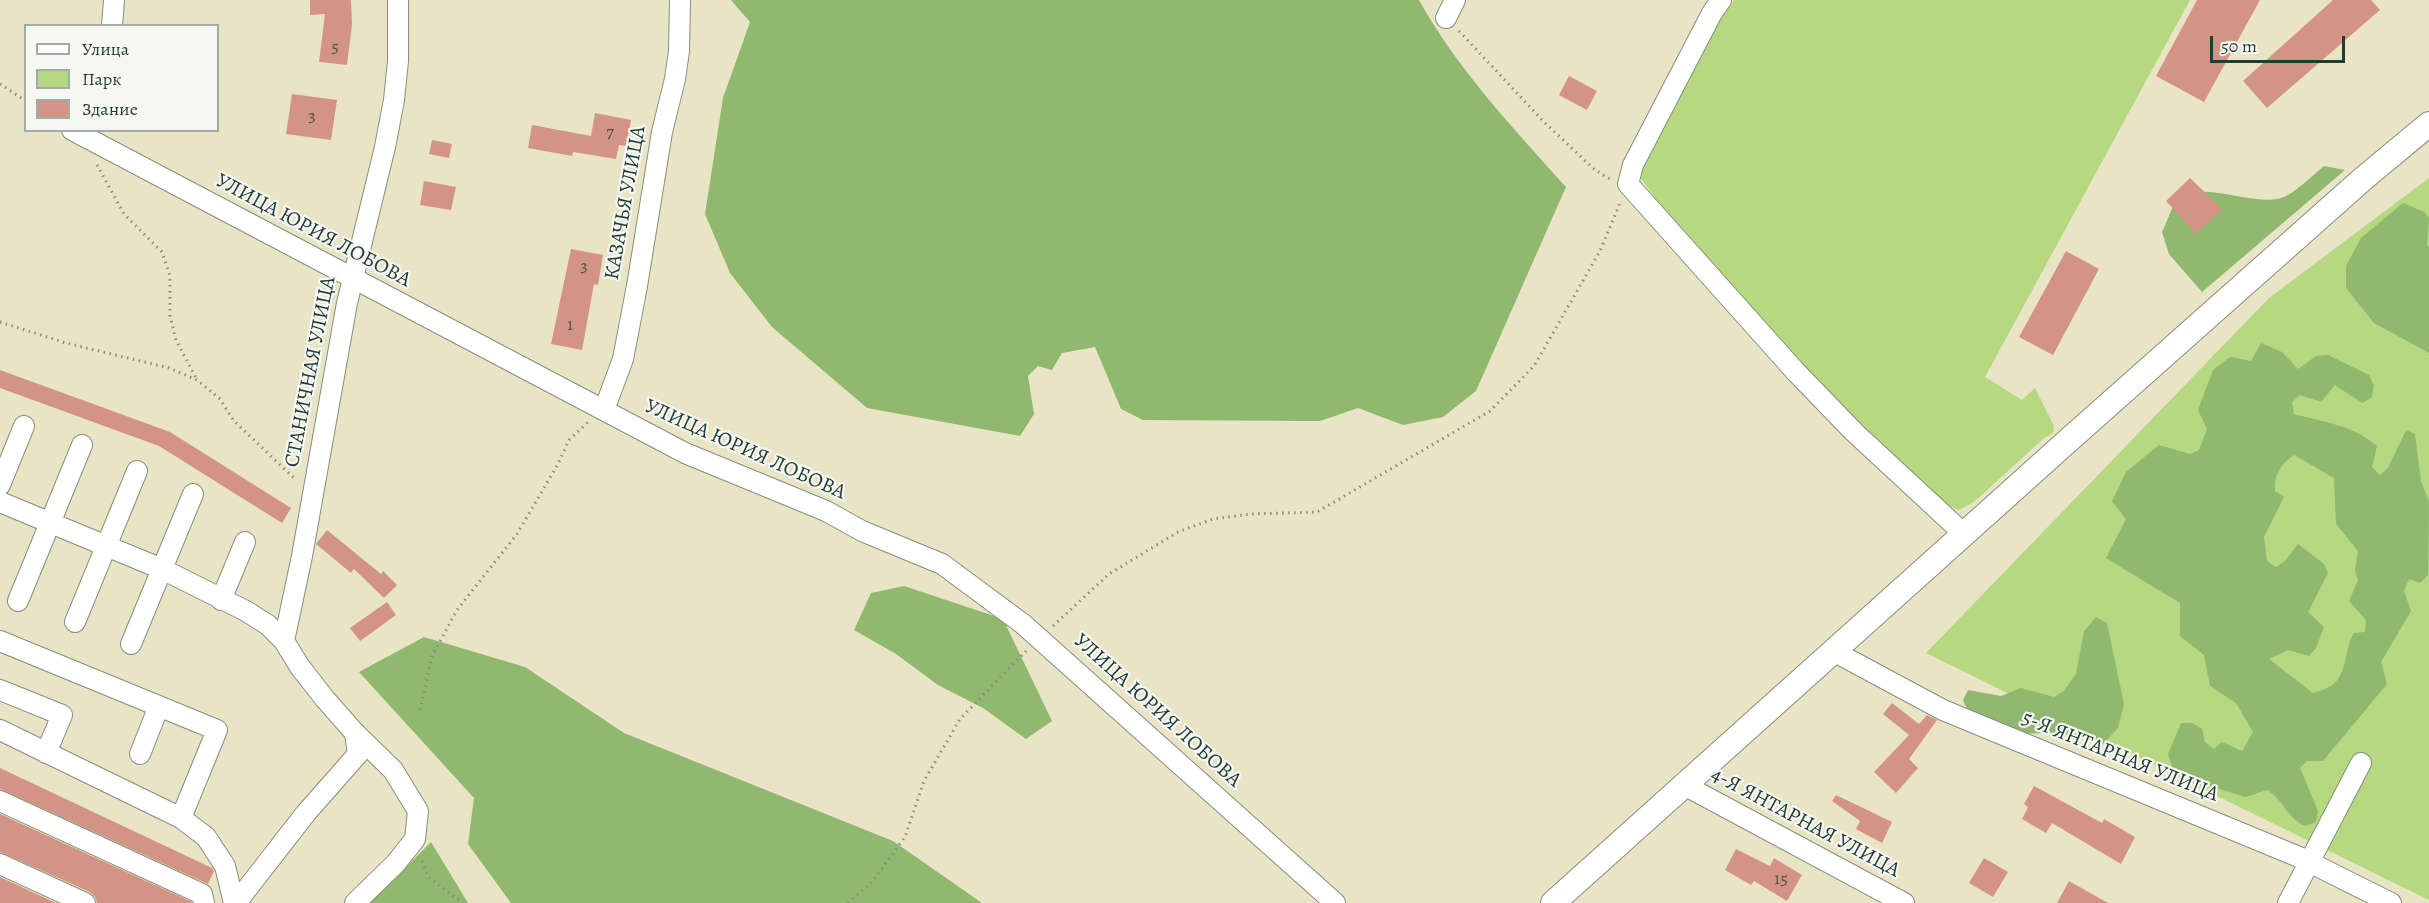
<!DOCTYPE html>
<html>
<head>
<meta charset="utf-8">
<style>
  body { margin:0 }
  #map { position:relative; width:2429px; height:903px; overflow:hidden; background:#e9e4c5; font-family:Alegreya,serif }
  canvas { display:block }
  .legend { position:absolute; left:24px; top:24px; width:195px; height:108px; box-sizing:border-box; background:#f6f6f2; border:2px solid #a0aca6; margin:0; padding:8px 10px; list-style:none; font-size:18px; color:#1f3d34 }
  .legend li { display:flex; align-items:center; gap:12px; height:30px }
  .legend b { width:30px; border:2px solid #a0aca6 }
  .scale { position:absolute; left:2210px; top:36px; width:135px; height:27px; box-sizing:border-box; border:3px solid #1f3d34; border-top:0; padding-left:8px; font-size:18px; line-height:21px; white-space:nowrap; color:#1f3d34; -webkit-text-stroke:4px #f6f6f2; paint-order:stroke }
</style>
</head>
<body>
<div id="map">
<canvas width="2429" height="903"></canvas>
<ul class="legend">
<li><b style="height:8px;background:#fff"></b>Улица</li>
<li><b style="height:16px;background:#b5d881"></b>Парк</li>
<li><b style="height:16px;background:#d49485"></b>Здание</li>
</ul>
<div class="scale">50 m</div>
</div>
<script>
const g = document.querySelector('canvas').getContext('2d');
g.lineJoin = 'round';
function paint(path, color) {
  g.fillStyle = color;
  g.fill(path, 'evenodd');
}
function trace(path, color, width, dash) {
  g.strokeStyle = color;
  g.lineWidth = width;
  g.lineCap = dash ? 'butt' : 'round';
  g.setLineDash(dash || []);
  g.stroke(path);
}
function label(font, color, halo, rows, align = 'center') {
  g.font = font + ' Alegreya,serif';
  g.lineWidth = 4.5;
  g.setLineDash([]);
  g.textBaseline = 'middle';
  g.strokeStyle = halo;
  g.fillStyle = color;
  for (const [text, x, y, turn = 0] of rows) {
    g.save();
    g.translate(x, y);
    g.rotate((+turn || 0) * Math.PI / 180);
    g.textAlign = isNaN(turn) ? turn : align;
    if (halo) g.strokeText(text, 0, 0);
    g.fillText(text, 0, 0);
    g.restore();
  }
}
paint(new Path2D(`
  M1734 0H2190L1985 377 2022 400 2035 388 2054 426 2053 433 2043 439 1974 502 1959 510 1937 501 1855 424 1663 209 1640 177 1648 152 1706 40Z
  M2429 178V900L1926 653 2269 298Z`), '#b5d881');
paint(new Path2D(`
  M731 0H1419C1458 70 1513 128 1566 187L1476 391 1443 417 1403 425 1358 408 1320 421 1143 420 1121 409 1095 347 1062 353 1052 370 1038 366 1028 376 1034 414 1020 436 867 408 772 327 730 273 705 214 723 98 750 22Z
  M2324 166 2345 170 2202 292 2169 254 2162 232C2167 223 2170 210 2176 202 2195 176 2256 209 2284 197 2296 192 2313 175 2324 166Z
  M2403 203 2424 212 2429 218 2427 245 2429 247V353L2374 323 2346 288V266L2361 238Z
  M2261 343 2282 352 2298 369 2316 356 2328 355 2369 375 2374 386 2372 397 2362 403 2335 385 2321 402 2300 395 2292 402 2294 414C2323 422 2353 425 2377 446L2372 467 2380 475 2388 468 2406 430 2415 434 2421 481 2429 502 2428 575 2420 583 2409 579 2404 591 2411 611 2381 662 2387 684 2323 761H2307L2300 768 2318 811 2316 822 2305 826C2287 818 2283 799 2267 790L2246 797 2175 775 2168 754 2181 723H2192L2202 729 2205 742 2214 749 2222 742 2242 751 2253 732 2236 703 2210 686 2204 655 2180 636V603L2106 558 2126 519 2112 501 2126 472 2159 445 2190 454 2199 450 2207 429 2198 410 2213 370 2230 357 2251 361ZM2294 455 2334 478 2336 524 2358 551 2355 570 2358 580 2349 601 2366 620 2365 632 2354 633C2344 649 2348 675 2331 686 2326 689 2319 691 2313 693L2269 659 2288 650 2309 656 2316 648 2324 627 2308 612 2328 573 2324 564 2298 544 2284 562 2276 567 2267 561 2264 537 2284 497 2275 491C2273 476 2281 463 2294 455Z
  M904 586 1003 619 1052 721 1026 739 983 708 938 685 896 654 854 630 871 593Z
  M2096 617 2107 623 2124 704 2118 728 2102 745 2062 733 2003 734 1967 709 1963 700 1968 690 2001 696 2021 688 2054 697 2064 691 2076 674 2084 631Z
  M424 637 525 667 624 733 893 841 982 903H511L468 844 474 798 359 672Z
  M431 842 468 903H370Z`), '#90b86f');
paint(new Path2D(`
  M310 0H351L352 25 347 65 319 62 325 14 310 15Z
  M2197 0H2260L2204 102 2156 76Z
  M2333 0H2371L2380 10 2267 108 2243 81Z
  M1569 76 1597 91 1587 110 1559 95Z
  M292 94 337 100 331 140 286 134Z
  M595 113 631 120 626 146 619 145 616 159 573 152 572 156 528 148 532 125 591 136Z
  M432 140 452 144 449 158 429 154Z
  M2190 178 2222 209 2196 234 2166 201Z
  M424 181 456 187 451 210 420 205Z
  M571 249 603 255 598 285 594 284 582 350 551 344Z
  M2066 251 2099 269 2053 355 2019 337Z
  M0 370 170 432 291 508 282 523 159 446 0 388Z
  M327 530 381 574 383 571 397 585 384 598 354 569 351 573 316 544Z
  M387 602 396 615 360 641 350 628Z
  M1892 703 1919 724 1927 715 1937 720 1909 759 1918 768 1896 793 1874 772 1909 735 1883 714Z
  M0 768 212 868 214 871 208 884 0 789Z
  M2034 786 2102 823 2104 819 2135 837 2121 864 2052 823 2046 833 2022 819 2028 807 2024 804Z
  M1836 795 1892 822 1882 843 1856 829 1860 821 1832 801Z
  M0 814 192 902V903H97L95 897 90 892 0 852Z
  M1736 849 1770 866 1774 858 1802 875 1787 901 1754 881 1751 885 1725 870Z
  M1984 858 2008 872 1993 897 1969 883Z
  M0 877 56 903H0Z
  M2069 881 2108 903H2057Z`), '#d49485');
const minor = new Path2D(`
  M1721 0 1712 13 1633 165 1628 184 1795 371 1854 432 1964 534
  M1446 18 1455 0
  M112 26 114 0
  M72 130 685 453 826 511 862 531 942 564 1023 624 1335 903
  M604 410 623 359 637 286 662 132 675 79 679 51 680 0
  M0 485 24 426
  M0 502 162 569 246 611 268 625 284 641 300 667 325 699 355 733 358 754 306 813 236 903
  M221 600 245 542
  M18 601 82 445
  M75 622 137 471
  M0 641 217 730 181 818
  M284 641 302 556 347 303 385 147 394 100 398 61V0
  M131 644 193 494
  M1833 651 1943 710 2299 857 2391 903
  M0 690 62 715 46 753
  M0 730 181 818 206 837 225 866 234 903
  M355 733 393 770 418 811 415 839 396 863 355 903
  M140 754 159 706
  M1684 785 1904 903
  M0 801 202 894 204 903
  M0 864 85 903
  M2288 903 2361 763`);
const major = new Path2D(`
  M1553 903 2071 438 2364 178 2429 124`);
trace(minor, '#84907c', 22);
trace(major, '#84907c', 26);
trace(new Path2D(`
  M1459 31 1544 122 1595 170 1610 179
  M0 84 26 101
  M97 165 124 214 162 252 170 276V316L176 340 197 380
  M0 322 66 343 169 368 197 380 220 399 234 421 296 480
  M1053 626 1109 574 1178 532 1213 519 1251 514 1317 512 1490 411 1534 366 1600 251 1620 203
  M420 710 432 656 457 610 517 534 558 464 569 440 588 422
  M422 861 428 877 463 903
  M848 903 872 882 905 837 924 781 960 719 1026 651`), '#84907c', 3, [1.5, 4.5]);
trace(minor, '#fff', 20);
trace(major, '#fff', 24);
label('18px', '#4c5348', null, [
  ["5",335,48],
  ["3",312,117],
  ["7",610,133],
  ["3",584,267],
  ["1",570,326],
  ["15",1781,880]
]);
label('21px', '#1f3d34', '#f6f6f2', [
  ["КАЗАЧЬЯ УЛИЦА",626,203,-80],
  ["УЛИЦА ЮРИЯ ЛОБОВА",313,231,28],
  ["СТАНИЧНАЯ УЛИЦА",311,372,-79],
  ["УЛИЦА ЮРИЯ ЛОБОВА",745,450,24],
  ["УЛИЦА ЮРИЯ ЛОБОВА",1157,711,42],
  ["5-Я ЯНТАРНАЯ УЛИЦА",2120,757,22],
  ["4-Я ЯНТАРНАЯ УЛИЦА",1805,823,28]
]);
</script>
</body>
</html>
